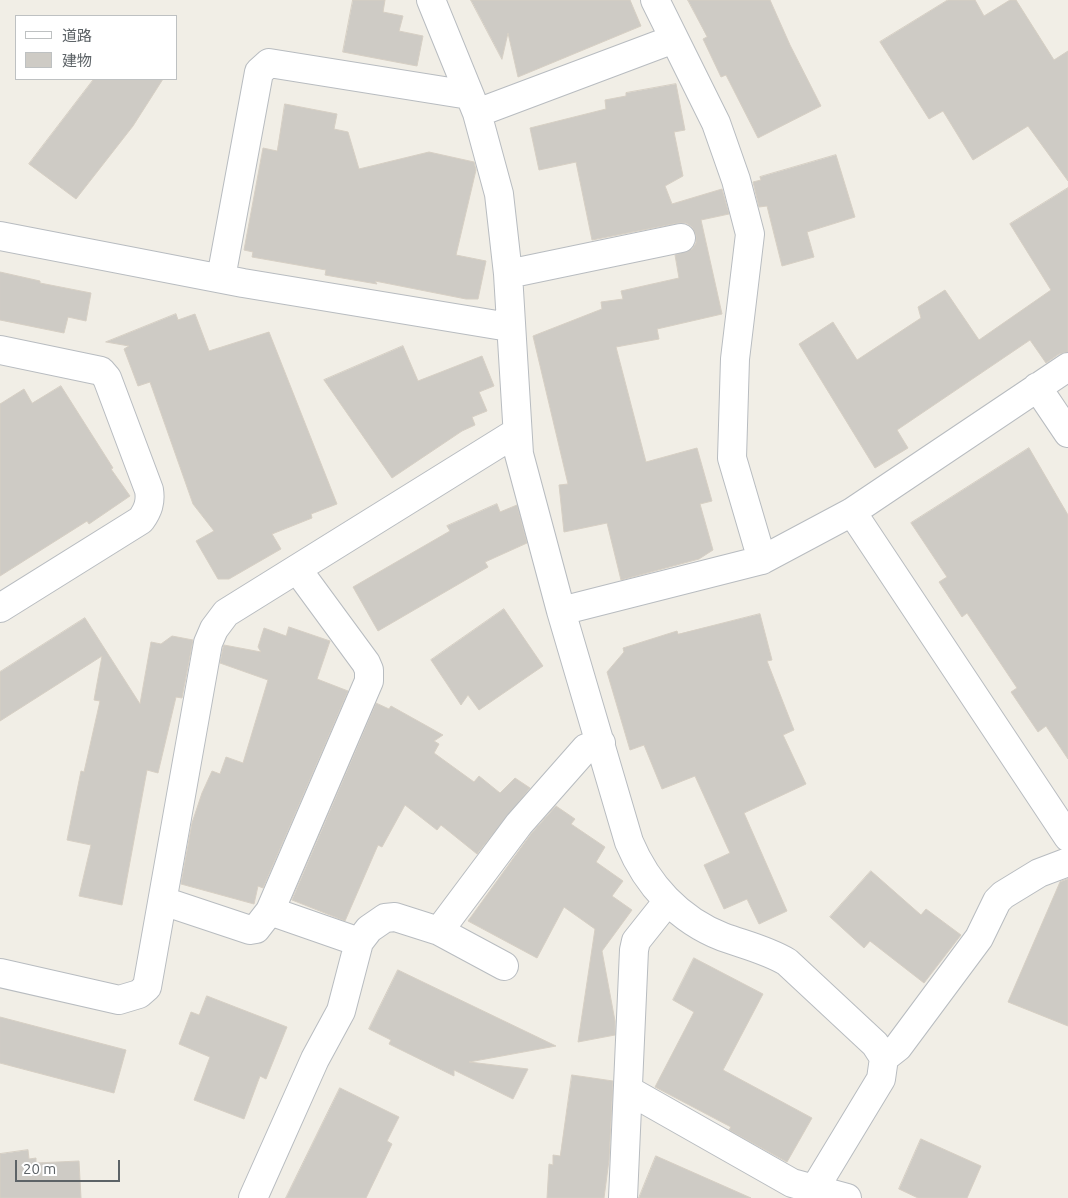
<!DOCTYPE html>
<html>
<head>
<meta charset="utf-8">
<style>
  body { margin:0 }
  #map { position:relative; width:1068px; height:1198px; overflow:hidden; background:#f1eee6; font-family:Ubuntu,"Noto Sans JP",sans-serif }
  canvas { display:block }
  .legend { position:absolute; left:15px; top:15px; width:162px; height:65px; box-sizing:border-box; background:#fff; border:1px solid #bec1c2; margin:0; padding:6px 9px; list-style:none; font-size:15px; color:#5d6367 }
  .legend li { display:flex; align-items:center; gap:10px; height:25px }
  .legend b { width:25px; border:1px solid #bec1c2 }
  .scale { position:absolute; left:15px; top:1160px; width:105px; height:22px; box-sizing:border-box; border:2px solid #5d6367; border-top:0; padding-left:6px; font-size:15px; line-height:18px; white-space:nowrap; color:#5d6367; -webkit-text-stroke:4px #fff; paint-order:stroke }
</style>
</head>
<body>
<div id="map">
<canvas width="1068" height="1198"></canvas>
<ul class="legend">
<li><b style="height:6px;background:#fff"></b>道路</li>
<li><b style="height:14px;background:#cecbc5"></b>建物</li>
</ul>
<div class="scale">20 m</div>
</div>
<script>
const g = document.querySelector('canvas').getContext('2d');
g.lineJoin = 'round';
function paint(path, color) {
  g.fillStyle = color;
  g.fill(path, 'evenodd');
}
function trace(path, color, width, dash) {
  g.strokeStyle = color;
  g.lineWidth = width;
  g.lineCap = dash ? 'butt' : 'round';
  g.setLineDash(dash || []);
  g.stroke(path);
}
const building = new Path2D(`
  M353 0H385L383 12 403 16 399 31 423 36 417 66 343 52Z
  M471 0H630L641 26 518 77 508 33 502 59Z
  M688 0H770L790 45 821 106 758 138 726 75 721 77 703 39 707 37Z
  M948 0H975L984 16 1010 0H1016L1054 60 1068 51V181L1028 126 973 160 943 111 929 119 880 42Z
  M94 79H163L133 126 76 199 29 164Z
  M676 84 685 130 674 132 683 176 665 186 672 204 722 189 729 214 701 220 722 314 657 329 659 339 616 347 646 462 697 448 712 501 700 504 713 550 699 559 621 580 607 523 564 532 559 485 568 484 533 336 602 309 601 302 623 299 621 291 679 278 675 255 692 249 696 243V235L692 227 686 223H678L592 240 576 162 539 170 530 128 606 109 605 100 626 96V93Z
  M285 104 337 114 334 129 348 132 359 169 429 152 474 162 476 170 456 255 486 261 478 299H466L375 281 377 284 325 275 326 270 252 257 253 252 244 250 263 148 277 151Z
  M836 155 855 217 807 232 814 257 782 266 767 206 759 207 753 182 761 180 760 177Z
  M1068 188V352L1059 354 1046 363 1030 340 897 430 908 448 875 468 799 344 833 322 857 360 921 318 918 307 945 290 979 340 1051 290 1010 224Z
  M0 272 40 281V283L91 293 86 321 68 317 64 333 0 320Z
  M176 314 178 320 195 314 209 351 269 332 337 504 311 514 312 518 272 534 281 549 229 579H218L196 541 214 531 193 504 150 382 138 386 124 349 129 346 106 342Z
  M403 346 418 381 482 356 494 386 479 392 487 411 472 417 475 425 462 431 392 478 324 380Z
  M61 386 113 468 111 469 130 496 89 524 87 521 0 576V404L24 389 32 403Z
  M1029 448 1068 515V759L1046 726 1038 732 1011 692 1017 688 967 613 962 617 939 582 947 577 911 523Z
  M497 504 500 512 517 505 527 543 485 562 488 567 378 631 353 587 450 531 447 526Z
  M504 609 543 666 479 710 468 695 461 705 431 660Z
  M760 614 772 660 767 661 794 730 783 735 806 784 744 813 787 911 759 924 747 899 724 909 704 865 730 853 695 776 662 789 644 745 630 750 607 672 624 652 623 648 677 631 678 634Z
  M85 618 140 704 151 642 161 644 172 636 193 640 182 698 176 697 158 773 147 770 122 905 79 896 91 845 67 840 81 771 84 772 100 701 94 700 102 656 0 721V672Z
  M289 627 330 641 317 679 348 691 263 888 258 886 254 904 181 884 192 823 202 793 212 771 220 774 226 757 243 763 268 680 220 663 223 648 224 645 261 652 258 647 264 628 286 636Z
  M376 703 389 709 391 706 443 735 434 741 439 744 434 753 474 782 479 776 500 793 515 778 530 788 477 854 441 825 437 830 405 805 382 847 378 845 345 921 292 900Z
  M556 806 575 819 571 824 605 847 596 862 623 881 612 896 632 910 602 951 615 1021V1035L578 1042 595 929 564 907 537 958 468 921 531 834Z
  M871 871 921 915 926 909 961 935 924 983 870 941 864 948 830 917Z
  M1068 879V1026L1008 1002 1060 882Z
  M694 958 763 994 723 1070 812 1118 787 1162 729 1130 731 1127 655 1087 694 1012 673 1000Z
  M398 970 556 1046 469 1062 528 1069 513 1099 454 1070V1076L389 1044 391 1040 369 1029Z
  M207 996 287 1027 266 1079 260 1076 244 1119 194 1100 210 1057 179 1044 191 1012 199 1015Z
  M0 1017 126 1050 114 1093 0 1063Z
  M572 1075 613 1081 609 1160 604 1198H547L549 1164 553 1165V1155L560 1156Z
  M340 1088 399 1117 387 1141 392 1144 366 1198H286Z
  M921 1139 981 1166 967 1198H918L899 1189Z
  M28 1150 29 1159 36 1158V1163L79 1161 81 1198H0V1154Z
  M656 1156 751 1198H639Z`);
paint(building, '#cecbc5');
trace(building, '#d6cfc4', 1);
const minor = new Path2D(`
  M431 0 477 113 499 194 508 274 519 454 561 611 629 842C647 885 679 920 723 937 745 945 767 950 787 962L875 1044 884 1058 881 1079 809 1198
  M655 0 716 123 736 180 750 234 735 359 732 458 762 560
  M477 113 674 39
  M0 236 243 283 509 327
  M508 274 681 238
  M221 278 259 72 269 63 469 95
  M0 350 101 371 107 378 149 490C151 502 148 510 141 520L0 608
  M1037 387 1068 433
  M852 512 1068 837
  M561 611 762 560 852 512 1068 367
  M163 901 250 930 256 929 270 911 359 942
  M270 911 369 681V670L366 663 297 569
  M439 931 519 824 586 748 601 743
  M0 973 119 1000 139 994 147 987 208 643 214 629 226 613 517 432
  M884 1058 898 1047 979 938 997 901 1003 895 1039 873 1068 862
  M628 1090 792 1183 847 1198
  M253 1198 315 1059 341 1011 359 942 369 929 385 918 395 917 439 931 504 966
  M623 1198 634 950 636 941 667 902`);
trace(minor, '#b8bcc0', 30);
trace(minor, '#fff', 28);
</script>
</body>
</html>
